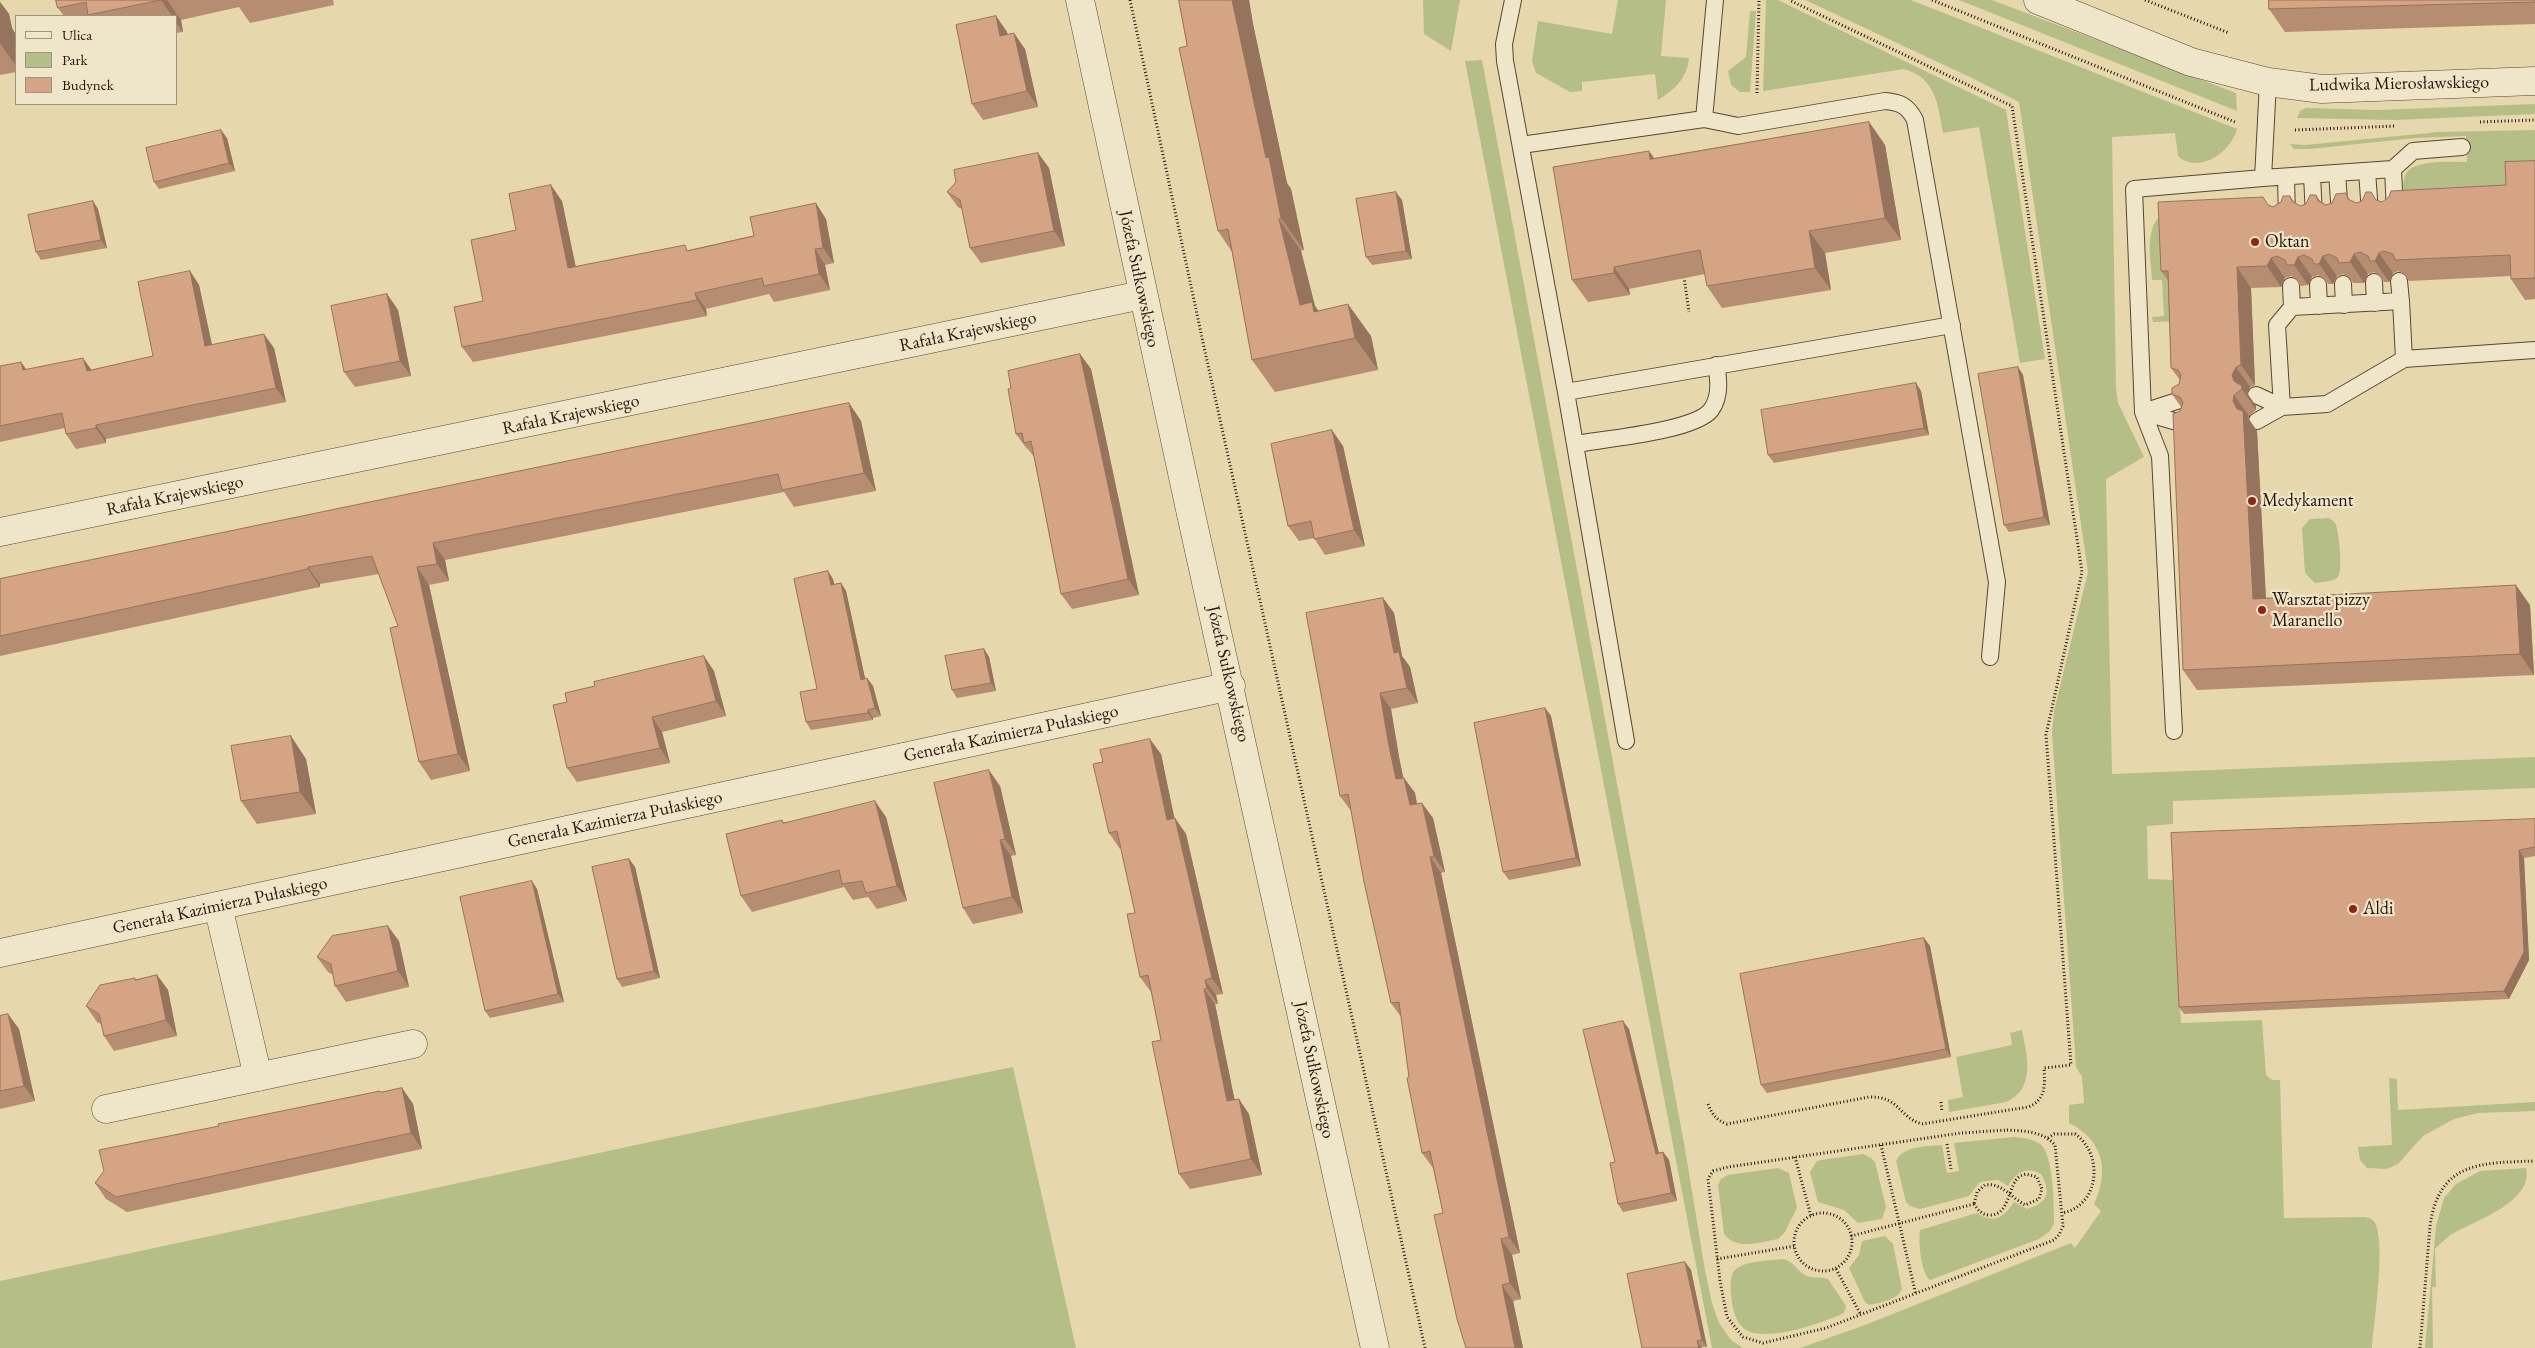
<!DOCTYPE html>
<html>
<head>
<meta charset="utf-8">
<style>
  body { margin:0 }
  #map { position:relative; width:2535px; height:1348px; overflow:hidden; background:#e6d8ac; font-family:"EB Garamond",serif }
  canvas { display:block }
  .legend { position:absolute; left:15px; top:15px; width:162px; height:90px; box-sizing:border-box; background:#efe6c9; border:1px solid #a0927d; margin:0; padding:6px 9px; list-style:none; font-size:15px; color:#2a140b }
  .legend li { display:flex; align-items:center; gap:10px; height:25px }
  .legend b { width:25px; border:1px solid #a0927d }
</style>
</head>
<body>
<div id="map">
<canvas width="2535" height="1348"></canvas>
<ul class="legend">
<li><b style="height:6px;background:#efe6c9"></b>Ulica</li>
<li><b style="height:14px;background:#b6be88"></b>Park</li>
<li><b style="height:14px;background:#d5a484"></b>Budynek</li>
</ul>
</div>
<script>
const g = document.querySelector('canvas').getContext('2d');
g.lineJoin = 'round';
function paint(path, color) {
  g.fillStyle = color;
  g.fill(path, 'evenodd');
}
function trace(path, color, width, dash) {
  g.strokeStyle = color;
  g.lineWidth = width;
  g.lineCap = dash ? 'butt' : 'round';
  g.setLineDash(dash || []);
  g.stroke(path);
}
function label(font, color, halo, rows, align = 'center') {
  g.font = font + ' "EB Garamond",serif';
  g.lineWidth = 4.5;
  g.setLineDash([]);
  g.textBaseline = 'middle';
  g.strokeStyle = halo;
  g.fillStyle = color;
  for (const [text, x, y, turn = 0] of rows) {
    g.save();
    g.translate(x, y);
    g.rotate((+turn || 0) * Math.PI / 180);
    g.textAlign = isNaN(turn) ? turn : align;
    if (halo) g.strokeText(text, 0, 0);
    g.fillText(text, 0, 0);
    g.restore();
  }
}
paint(new Path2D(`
  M1423 0H1460L1451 51 1424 34Z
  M1618 0H1666L1661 56 1689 58C1687 79 1675 89 1658 100L1655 74 1582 82V91L1570 92 1536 73 1532 61 1538 21 1612 34Z
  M1766 0H1778L2006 110 2045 359 2020 363 1979 127 1943 133C1938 105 1936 78 1904 69L1763 91Z
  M1805 0H1911L2237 129C2231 152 2199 175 2178 156L2175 133 2112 137 2116 387 2118 403 2144 457 2106 479 2112 774 2535 757V788L2173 801V824L2147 826 2148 879 2174 880 2181 1023 2262 1020 2266 1075 2272 1080H2280L2284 1218 2365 1217C2370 1218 2373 1219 2375 1223 2386 1243 2374 1322 2372 1348H1800L1865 1325 2071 1243 2075 1248 2101 1211 2094 1204C2110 1170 2103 1140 2069 1123V1105L2084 1103 2082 1077 2076 1067 2052 733 2054 711 2088 572 2019 102 1972 78Z
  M1959 0H1992L2236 93 2237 111Z
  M1750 11H1756L1750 92H1740L1731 85 1728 71 1746 57Z
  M1482 60 1684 1143 1705 1270 1712 1303 1719 1323 1731 1340 1743 1348H1712L1465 61Z
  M2535 104V114L2395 120 2297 118 2300 111 2306 108 2377 110Z
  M2535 130V182L2406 211C2405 201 2401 186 2405 176 2410 159 2451 162 2467 162L2466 136 2416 138 2309 149H2294L2290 144 2305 145 2439 132Z
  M2162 214 2182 321 2153 322 2152 317 2164 316 2162 280H2152C2151 259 2144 229 2162 214Z
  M2329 518C2331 519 2333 521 2335 523 2339 529 2343 571 2338 577 2333 582 2322 582 2315 583L2305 573 2302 528 2310 519Z
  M2022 1030C2027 1056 2036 1089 2006 1102L1949 1112 1948 1100 1963 1097 1956 1057 2012 1045 2010 1033Z
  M1013 1067 1076 1348H0V1281L753 1120Z
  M2389 1078 2397 1079 2398 1110 2535 1102V1111L2478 1113 2454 1119 2423 1136 2398 1164 2387 1169 2367 1168 2360 1160 2358 1147 2392 1145Z
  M2014 1137C2023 1138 2033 1139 2040 1144 2054 1154 2054 1207 2054 1224L2050 1231 2039 1239 1930 1280C1921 1274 1918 1240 1920 1230L1977 1213C1994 1225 2004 1217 2014 1202L2027 1209C2047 1203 2052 1193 2041 1174 2025 1166 2016 1173 2008 1186L1998 1180 1985 1181 1979 1183 1969 1196 1920 1209 1910 1206 1906 1202 1896 1161C1904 1145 1925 1147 1942 1145L1947 1173 1959 1171 1954 1143Z
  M1863 1154 1871 1158 1875 1162 1886 1207 1882 1219 1858 1223 1844 1210 1818 1202 1810 1172 1817 1161 1821 1160Z
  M1778 1168 1789 1173 1797 1208 1785 1232 1778 1239C1760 1242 1737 1251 1724 1234L1718 1185 1721 1179 1728 1175Z
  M2526 1168C2535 1203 2468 1223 2449 1236 2444 1240 2439 1245 2435 1249L2436 1287H2432L2433 1348H2425L2436 1226 2444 1198 2456 1184 2480 1171Z
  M1885 1236 1893 1244 1902 1289C1898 1300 1879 1303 1869 1305L1865 1302 1849 1268 1859 1255 1862 1241Z
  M1782 1259C1793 1260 1796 1270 1805 1275 1813 1279 1820 1276 1828 1279L1846 1306 1844 1313C1822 1323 1779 1338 1754 1333 1748 1332 1742 1328 1739 1323 1732 1314 1727 1280 1734 1271 1744 1260 1769 1261 1782 1259Z`), '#b6be88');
const service = new Path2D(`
  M1513 0 1504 44 1505 61 1566 392 1626 741
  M1704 119 1738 126 1885 101C1900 102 1908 106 1915 120L1997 582 1990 657
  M1521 145 1704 119 1715 0
  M2393 169 2395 212
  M2367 171 2370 213
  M2337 173 2340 215
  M2312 175 2314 216
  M2286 177 2287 217
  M2263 178 2393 169 2413 151 2462 147
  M2399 281 2401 301
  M2374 282 2375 303
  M2343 284 2344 305
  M2318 285 2319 306
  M2404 359 2535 350
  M1566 392 1952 325
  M2256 395 2282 407 2277 325 2292 307 2291 286
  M2257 421 2282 407 2327 404 2404 359 2401 301 2292 307
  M2187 425 2143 412 2134 189 2263 178 2268 82
  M1576 444C1605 439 1695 431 1711 410 1720 398 1719 379 1716 365
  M2174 731 2160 456 2143 412 2186 398`);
const minor = new Path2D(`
  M1080 0C1175 450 1277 899 1375 1348
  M2038 0 2191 62 2268 82 2322 89 2535 81
  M0 532 1142 295
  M218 906 258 1077
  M0 953 1231 686
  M106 1109 413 1044`);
trace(service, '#594533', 18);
trace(minor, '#594533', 29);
trace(new Path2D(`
  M1130 0 1204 347 1425 1348
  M1932 0 2235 122
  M2145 0 2229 33
  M1757 93 1759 0
  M2480 122 2535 120
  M2295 130 2396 126
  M1684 277 1689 312
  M1941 1102 1942 1112
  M1708 1104C1712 1114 1716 1120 1727 1124L1869 1097C1900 1096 1898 1117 1922 1124L2028 1107C2046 1100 2045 1085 2044 1068L2071 1065 2046 735 2082 572 2012 106 1789 0
  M2007 1130C2025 1131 2042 1131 2055 1145L2063 1226 2059 1235 2054 1240 1826 1328 1763 1343 1743 1337 1727 1317 1720 1281 1708 1179 1713 1171 1728 1167 1961 1133Z
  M2048 1138 2054 1134H2075C2104 1154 2100 1206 2062 1213
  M1947 1144 1951 1169
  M1881 1145 1916 1295
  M1795 1157 1811 1216
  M1974 1204C1978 1210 1982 1215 1989 1215 2008 1216 2008 1191 2016 1180 2019 1176 2022 1175 2026 1174L2037 1177 2042 1189 2039 1199 2025 1205C2012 1198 2001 1182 1985 1185L1977 1192 1974 1204
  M1794 1242a29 29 0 1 1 58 0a29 29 0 1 1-58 0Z
  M1851 1236 1974 1204
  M1717 1259 1795 1246
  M1836 1269 1861 1315
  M2420 1348 2430 1226C2439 1161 2481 1163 2535 1161`), '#2a140b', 3, [1, 2.5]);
trace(service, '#efe6c9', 16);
trace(minor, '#efe6c9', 28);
paint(new Path2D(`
  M56 0H333L334 5 250 23 239 7 181 20 183 32 176 33V16H64L58 8Z
  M1179 0H1249L1253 24 1287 183 1291 189 1304 250 1301 251 1315 306 1318 311 1371 336 1378 370 1275 392 1252 360 1232 252 1218 231Z
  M2535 0V24L2285 32 2269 9Z
  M0 2 9 14 12 28 16 35V72L0 75Z
  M996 16 1007 32 1008 35 1025 49 1038 107 983 120 972 104Z
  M1869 122 1885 145 1901 240 1825 253 1831 290 1722 308 1707 286 1705 274 1629 289 1630 295 1588 302 1572 280 1654 158Z
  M227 138 235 171 159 189 154 182Z
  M1038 153 1049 168 1065 246 981 263 970 248 962 209 958 207 947 192Z
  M2535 161V299L2525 300 2511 279V276L2409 281 2404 274 2398 271 2393 273 2389 282H2384L2379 275 2374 272 2368 274 2364 283H2353L2349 277 2343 274 2337 276 2333 284H2328L2323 278 2318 275 2312 277 2308 285 2301 286 2296 279 2291 276 2285 278 2281 287 2251 288 2255 385 2250 387 2247 393 2256 406V410L2249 416 2248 418 2257 431 2266 598 2530 605 2534 675 2197 690 2183 670 2180 411 2181 407 2172 394 2179 384 2180 380 2171 368 2168 281 2161 271 2268 205 2273 207 2290 196 2295 203 2300 206 2306 204 2316 195 2321 202 2326 205 2332 203 2346 193 2350 200 2356 203 2377 200 2382 202 2506 185Z
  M1402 200 1412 259 1372 265 1366 257Z
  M562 201 576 267 689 250 826 219 834 263 825 265 830 290 774 302 769 294 706 309 707 316 473 362 462 347 516 230Z
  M98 209 107 248 41 260 36 252Z
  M190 271 199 285 212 344 274 348 286 402 106 439V443L76 449 66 434 65 428 0 442V366L26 369 92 370 153 356Z
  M387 294 398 310 411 376 355 387 344 372Z
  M1080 354 1091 369 1139 595 1072 609 1061 594 1034 457 1028 449H1027L1016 434 1011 388Z
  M2018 367 2023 375 2050 525 2009 532 2004 525Z
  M1916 383 1921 391 1929 435 1774 463 1768 455Z
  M849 403 861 421 876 491 794 507 784 492 445 560 449 581 429 585 470 771 431 780 419 762 398 626 379 574 320 584V587L0 656V579Z
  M1343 446 1365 546 1325 555 1314 538 1299 541 1288 526Z
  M833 579 834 585 841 583 846 591 865 679 867 678 873 686 881 716 873 718V720L811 730 806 722 817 689Z
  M1383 598 1394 613 1402 656 1410 667 1418 703 1391 709 1399 757 1403 778H1404L1415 793 1417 804 1433 818 1445 872 1441 873 1520 1253 1512 1255 1521 1299 1513 1301 1523 1348H1466L1443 1213 1433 1168 1422 1153 1409 1077 1401 1017 1391 1003 1351 811 1340 796Z
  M984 649 989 657 996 691 957 698 952 690Z
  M714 671 726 716 662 732 670 763 577 782 567 768Z
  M1545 708 1551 716 1581 866 1509 880 1503 872Z
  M1161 754 1174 818 1186 834 1223 994 1216 995 1218 1004H1215L1234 1099 1249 1114 1262 1175 1190 1189 1179 1174 1161 1040 1151 992 1140 977 1135 913 1121 848 1120 849 1109 833Z
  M306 759 316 814 257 824 241 801Z
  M1000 786 1016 855 1011 856 1023 913 973 924 963 908Z
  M886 817 907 901 877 909 868 897 853 900 844 887 752 912 741 896 782 820 783 822Z
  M2535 819V856L2524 858 2529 960 2509 999 2184 1014 2179 1007Z
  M629 859 635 867 660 978 622 987 617 979Z
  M537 889 564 1002 490 1018 485 1011Z
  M1924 938 1930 946 1951 1057 1767 1093 1761 1085Z
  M399 941 409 987 346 1002 335 986 333 975 328 972 317 957Z
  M157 975 168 990 177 1036 114 1051 104 1036 101 1024 97 1022 86 1006 137 979Z
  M8 1014 19 1029 35 1101 0 1109V1016Z
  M1629 1029 1659 1153 1663 1152 1669 1160 1677 1201 1623 1212 1618 1204 1615 1162Z
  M402 1088 413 1104 422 1149 127 1212 106 1199 95 1183 219 1126 380 1091 382 1092Z
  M1685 1262 1691 1270 1707 1347 1642 1348Z`), '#b78d72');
paint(new Path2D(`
  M161 0H167L181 20 183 32 176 22V16H172Z
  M1232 0H1249L1253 24 1287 183 1291 189 1304 250 1281 218 1266 158Z
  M0 2 9 14 12 28 16 35V66L0 43Z
  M996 16 1007 32 1011 52 1000 36Z
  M1014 33 1025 49 1038 107 1027 91Z
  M1869 122 1885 145 1901 240 1885 218Z
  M221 130 227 138 235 171 229 163Z
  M1649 151 1665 173 1650 159Z
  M1038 153 1049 168 1065 246 1054 231Z
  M551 185 562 201 579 284 568 268Z
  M1396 192 1402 200 1412 259 1406 251Z
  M93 201 98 209 107 248 101 240Z
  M816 203 826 219 834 263 823 248Z
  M1279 219 1301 251 1315 306 1334 334 1336 344 1318 317 1300 305Z
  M1809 231 1825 253 1831 290 1815 268Z
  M815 249 825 265 830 290 819 274Z
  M2379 253 2393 273 2389 282 2375 261Z
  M2354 254 2368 274 2364 283 2350 262Z
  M2323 256 2337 276 2333 284 2319 264Z
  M2298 257 2312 277 2308 285 2294 265Z
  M2271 258 2285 278 2281 287 2267 266Z
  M1614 267 1629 289 1630 295 1614 273Z
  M2237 267 2251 288 2255 385 2241 365Z
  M190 271 199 285 215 360 205 346Z
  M695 293 706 309 707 316 697 300Z
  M387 294 398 310 411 376 400 361Z
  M1348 304 1371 336 1378 370 1355 338Z
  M264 334 274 348 286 402 276 388Z
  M1080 354 1091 369 1139 595 1128 579Z
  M83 358 93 372 87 371Z
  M21 362 31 376 23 370Z
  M2018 367 2023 375 2050 525 2044 517Z
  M2236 367 2250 387 2247 393 2256 406V410L2242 389 2234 381 2232 375Z
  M1916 383 1921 391 1929 435 1924 428Z
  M2234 395 2249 416 2248 418 2257 431 2267 620 2253 599 2237 409 2233 401Z
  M849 403 861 421 876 491 864 473Z
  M96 425 106 439V443L96 428Z
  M1332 430 1343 446 1365 546 1354 530Z
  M433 543 445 560 449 581 437 564Z
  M308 567 320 584V587L308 569Z
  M417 567 429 585 470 771 458 754Z
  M828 571 833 579 836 593 831 585Z
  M841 583 846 591 867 687 861 680Z
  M2516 585 2530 605 2534 675 2520 654Z
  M1383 598 1394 613 1402 656 1410 667 1418 703 1407 688 1394 653Z
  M984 649 989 657 996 691 991 683Z
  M704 656 714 671 726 716 716 701Z
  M867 678 873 686 881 716 875 708Z
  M1380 693 1391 709 1399 757 1407 795 1396 779 1388 741Z
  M1545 708 1551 716 1581 866 1576 858Z
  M868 710 873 718V720L868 713Z
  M652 717 662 732 670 763 660 748Z
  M291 736 306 759 316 814 300 792Z
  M1150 739 1161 754 1178 835 1167 820Z
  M989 770 1000 786 1016 855 1005 839Z
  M1404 778 1415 793 1420 821 1410 805Z
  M875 801 886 817 907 901 897 886Z
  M1422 803 1433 818 1445 872 1434 856Z
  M1175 818 1186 834 1223 994 1212 978Z
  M1000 840 1011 856 1023 913 1012 897Z
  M2519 850 2524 858 2529 960 2509 999 2504 991Z
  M1430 857 1441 873 1520 1253 1509 1237Z
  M629 859 635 867 660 978 654 971Z
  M532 881 537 889 564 1002 558 994Z
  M388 926 399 941 409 987 398 971Z
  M1924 938 1930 946 1951 1057 1946 1049Z
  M157 975 168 990 177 1036 166 1020Z
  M1205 980 1216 995 1218 1004 1207 988Z
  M1204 989 1215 1004 1238 1116 1227 1101Z
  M8 1014 19 1029 35 1101 24 1086Z
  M1623 1021 1629 1029 1661 1162 1656 1154Z
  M402 1088 413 1104 422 1149 411 1133Z
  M1239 1099 1249 1114 1262 1175 1251 1159Z
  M1663 1152 1669 1160 1677 1201 1671 1193Z
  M1501 1239 1512 1255 1521 1299 1510 1283Z
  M1685 1262 1691 1270 1707 1347 1702 1340Z
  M1502 1285 1513 1301 1523 1348H1515Z
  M1697 1341 1702 1348H1699Z`), '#95735c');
const building = new Path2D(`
  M56 0H161L88 15 86 2 58 8Z
  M1179 0H1232L1266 158 1269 157 1281 218 1279 219 1300 305 1312 302 1314 312 1348 304 1355 338 1252 360 1228 229 1218 231 1179 48 1187 46Z
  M2269 0H2535V2L2269 9Z
  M996 16 1000 36 1014 33 1027 91 972 104 956 25Z
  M1869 122 1885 218 1809 231 1815 268 1707 286 1700 250 1614 267V273L1572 280 1553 167 1649 151 1650 159Z
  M221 130 229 163 154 182 146 148Z
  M1038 153 1054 231 970 248 960 200 947 192 956 182 954 170Z
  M2535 161V278L2511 279 2510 255 2395 260 2393 254 2384 251 2379 253 2375 261H2370L2368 256 2360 252 2354 254 2350 262 2339 263 2337 258 2329 254 2323 256 2319 264H2314L2312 259 2304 255 2298 257 2294 265H2287L2285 260 2277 256 2271 258 2267 266 2237 267 2241 365 2236 367 2232 375 2234 381 2242 386V389L2234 395 2233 401 2237 409 2243 411 2253 599 2516 585 2520 654 2183 670 2173 414 2180 411 2183 403 2180 397 2172 394V388L2179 384 2181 375 2178 370 2171 368 2168 271H2161L2158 202 2263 197 2268 205 2273 207 2281 202 2283 196H2290L2292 201 2300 206 2306 204 2310 195H2316L2318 201 2326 205 2332 203 2336 194 2346 193 2348 199 2356 203 2362 201 2366 192H2371L2376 200 2382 202 2389 197 2391 191 2506 185 2505 162Z
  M551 185 568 268 685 245 687 251 754 236 750 217 816 203 823 248 815 249 819 274 764 286 762 278 695 293 697 300 462 347 454 307 483 301 471 240 516 230 509 194Z
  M1396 192 1406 251 1366 257 1356 199Z
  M93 201 101 240 36 252 28 215Z
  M190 271 205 346 264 334 276 388 96 425V428L66 434 62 413 0 426V366L21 362 23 370 83 358 87 371 153 356 138 282Z
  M387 294 400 361 344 372 331 306Z
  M1080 354 1128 579 1061 594 1031 441 1024 443 1022 433 1016 434 1008 389 1011 388 1008 371Z
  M2018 367 2044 517 2004 525 1978 374Z
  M1916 383 1924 428 1768 455 1761 410Z
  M849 403 864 473 782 490 778 474 433 543 437 564 417 567 458 754 419 762 390 628 398 626 372 556 308 567V569L0 636V579Z
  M1332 430 1354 530 1314 539 1311 521 1288 526 1271 444Z
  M828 571 831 585 841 583 861 680 867 678 875 708 868 710V713L806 722 800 692 817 689 794 579Z
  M1383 598 1394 653 1399 652 1407 688 1380 693 1388 741 1396 779 1404 778 1410 805 1422 803 1434 856 1430 857 1509 1237 1501 1239 1510 1283 1502 1285 1515 1348H1466L1457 1319 1434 1215 1443 1213 1430 1151 1422 1153 1407 1078 1409 1077 1399 1002 1391 1003 1364 882 1348 794 1340 796 1306 613Z
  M984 649 991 683 952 690 945 656Z
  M704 656 716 701 652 717 660 748 567 768 553 705 567 702 565 693 595 686 594 682Z
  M1545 708 1576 858 1503 872 1474 723Z
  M291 736 300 792 241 801 231 746Z
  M1150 739 1167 820 1175 818 1212 978 1205 980 1207 988 1204 989 1227 1101 1239 1099 1251 1159 1179 1174 1152 1042 1161 1040 1148 975 1140 977 1127 914 1135 913 1117 831 1109 833 1093 764 1103 762 1100 750Z
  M989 770 1005 839 1000 840 1012 897 963 908 934 783Z
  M875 801 897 886 866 893 862 881 842 884 839 870 741 896 726 834 782 820 783 823Z
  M2535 819V847L2519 850 2524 952 2504 991 2179 1007 2171 833Z
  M629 859 654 971 617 979 592 867Z
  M532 881 558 994 485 1011 460 897Z
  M388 926 398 971 335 986 331 964 317 957 332 936Z
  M1924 938 1946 1049 1761 1085 1740 974Z
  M157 975 166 1020 104 1036 99 1014 86 1006 100 985 135 978V980Z
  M8 1014 24 1086 0 1091V1016Z
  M1623 1021 1656 1154 1663 1152 1671 1193 1618 1204 1610 1163 1615 1162 1583 1030Z
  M402 1088 411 1133 116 1197 95 1183 104 1171 99 1150 219 1126 218 1124 380 1091 381 1092Z
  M1685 1262 1702 1340 1697 1341 1699 1348H1642L1627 1274Z`);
paint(building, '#d5a484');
trace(building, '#95735c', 1);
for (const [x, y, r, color] of [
  [2255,242,5,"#8f2418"],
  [2252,501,5,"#8f2418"],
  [2262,610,5,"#8f2418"],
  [2353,909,5,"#8f2418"]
]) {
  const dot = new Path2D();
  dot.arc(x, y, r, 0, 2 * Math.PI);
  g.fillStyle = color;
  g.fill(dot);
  trace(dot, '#efe6c9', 2);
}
label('18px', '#2a140b', '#efe6c9', [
  ["Ludwika Mierosławskiego",2399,84,-1],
  ["Józefa Sułkowskiego",1139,279,78],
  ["Rafała Krajewskiego",968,332,-12],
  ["Rafała Krajewskiego",571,415,-12],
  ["Rafała Krajewskiego",175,496,-12],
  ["Józefa Sułkowskiego",1228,674,77],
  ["Generała Kazimierza Pułaskiego",1011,734,-12],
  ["Generała Kazimierza Pułaskiego",615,820,-12],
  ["Generała Kazimierza Pułaskiego",220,906,-12],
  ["Józefa Sułkowskiego",1314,1070,78]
]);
label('18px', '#2a140b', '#efe6c9', [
  ["Oktan",2265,242],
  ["Medykament",2262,501],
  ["Warsztat pizzy",2272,600],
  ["Maranello",2272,621],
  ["Aldi",2363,909]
], 'left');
</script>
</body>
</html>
